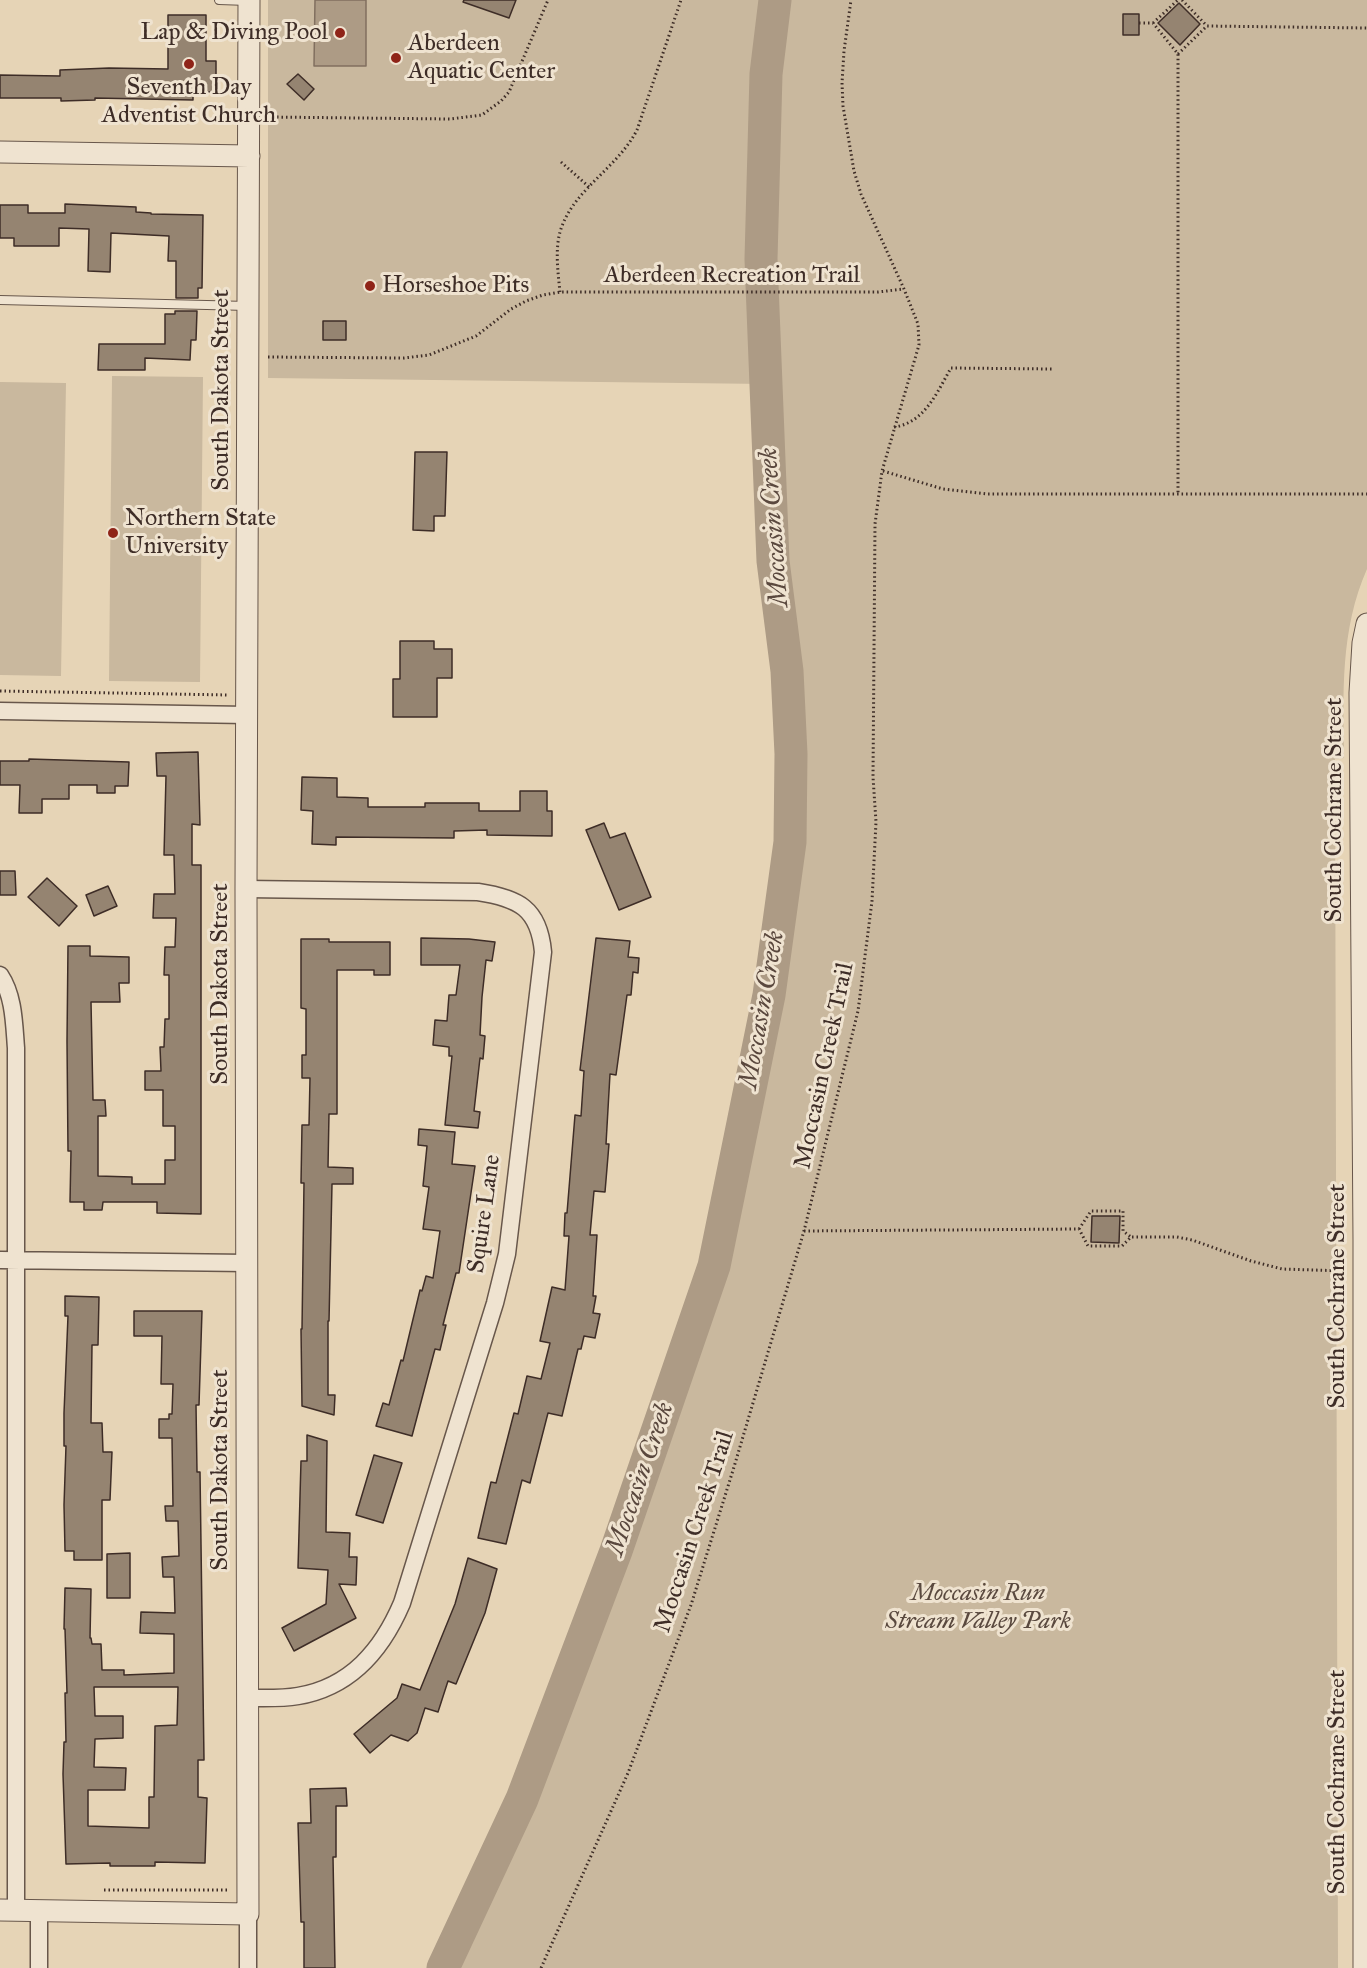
<!DOCTYPE html>
<html>
<head>
<meta charset="utf-8">
<style>
  body { margin:0 }
  canvas { display:block; background:#e6d4b6 }
</style>
</head>
<body>
<canvas width="1367" height="1968"></canvas>
<script>
const g = document.querySelector('canvas').getContext('2d');
g.lineJoin = 'round';
function paint(path, color) {
  g.fillStyle = color;
  g.fill(path, 'evenodd');
}
function trace(path, color, width, dash) {
  g.strokeStyle = color;
  g.lineWidth = width;
  g.lineCap = dash ? 'butt' : 'round';
  g.setLineDash(dash || []);
  g.stroke(path);
}
function label(font, color, halo, rows, align = 'center') {
  g.font = font + ' "IM FELL Great Primer",serif';
  g.lineWidth = 6;
  g.setLineDash([]);
  g.textBaseline = 'middle';
  g.strokeStyle = halo;
  g.fillStyle = color;
  for (const [text, x, y, turn = 0] of rows) {
    g.save();
    g.translate(x, y);
    g.rotate((+turn || 0) * Math.PI / 180);
    g.textAlign = isNaN(turn) ? turn : align;
    if (halo) g.strokeText(text, 0, 0);
    g.fillText(text, 0, 0);
    g.restore();
  }
}
paint(new Path2D(`
  M268 0H1367V569C1340 630 1343 694 1344 758L1335 759 1338 1968H443L522 1799 616 1551 714 1266 769 995 790 842 791 754 787 671 773 561 766 384 268 378Z
  M112 376 203 377 200 682 109 681Z
  M0 382 66 383 61 676 0 675Z`), '#c9b89e');
const water = new Path2D(`
  M315 0H366V66H314Z`);
paint(water, '#ad9b85');
trace(water, '#816f5f', 1.5);
trace(new Path2D(`
  M443 1968 522 1799 616 1551 714 1266 769 995 790 842 791 754 787 671 773 561 761 259 766 74 775 0`), '#ad9b85', 33);
const building = new Path2D(`
  M464 0H516L509 18 463 2Z
  M1179 3 1200 24 1180 45 1158 23Z
  M1123 14H1139V35H1123Z
  M168 15H206V61H216V92H193V100L95 98V100L61 101V98H0V75L60 76V70L109 68 168 69Z
  M298 74 314 89 304 100 287 84Z
  M65 204 136 207V212L151 213V214L203 215 202 288H198V298H176V261H168L169 236 111 233 110 272 88 271 89 229 59 228V246H14V238H0V205H28V213H65Z
  M175 311H197L196 340H191L190 360 145 358V370H98L99 344H165V314H175Z
  M323 321H346V340H323Z
  M415 452H447L445 516H434V531L413 530Z
  M400 641H434V649H452V678H437V717H393V679H400Z
  M198 752 200 825 192 824V865H201V1214L157 1213V1202H103L102 1210H84V1202H70L71 1151H68L67 1041 68 946H90V956L129 957V983H119L120 1002H91L93 1100H105L106 1116H98V1176L132 1177V1184H165V1160H175V1126H163V1090H145V1071H161L160 1047H164L165 1019H169V975H164L165 947H175L176 918H153L154 894H175L174 855H164L166 776H157L156 753Z
  M29 759 129 762 128 786H115V793H97V785H69V799H42V813H19L20 785H0V761H29Z
  M302 777 337 778V797L368 798V807H425V803H479V811H520V791H547V811H552V836L487 835V830L454 831V838L336 837V845L312 844 313 811 301 810Z
  M604 823 610 838 625 833 651 897 619 910 586 830Z
  M0 871H15L16 895H0Z
  M47 878 77 906 59 926 28 897Z
  M108 886 117 906 94 916 86 895Z
  M421 938 469 939 495 942 492 961 486 960 482 997 480 1035 485 1036 483 1059 480 1058 474 1111 480 1112 478 1128 445 1125 452 1056H449V1047L433 1045 435 1020 447 1021 449 995H456L460 965H421Z
  M596 938 630 941 628 957 639 958 638 973 633 972 631 995H627L616 1075 610 1074 606 1144H609L605 1192 594 1191 590 1235H597L593 1296H596L593 1313 600 1314 595 1338 584 1336 581 1349H578L562 1416 548 1413 530 1483 522 1480 506 1544 478 1538 491 1482 496 1483 514 1413 518 1414 527 1376 541 1379 550 1343 540 1341 552 1287 565 1290 569 1236H564L565 1213H567L575 1115 581 1116 584 1071 580 1070Z
  M301 939H329V942H390V975H374V970H337V1114H329L328 1167 353 1168V1184H332L329 1321H328V1395H335L334 1415 302 1406 301 1329H302L304 1183H301L302 1125H309L310 1078H302V1055H306V1009L301 1008Z
  M419 1129 455 1132 452 1164 475 1166 459 1273H456L443 1325H446L440 1350 435 1349 412 1436 376 1426 383 1403 389 1405 401 1360 403 1361 420 1290 422 1291 426 1276 433 1278 440 1231 423 1229 429 1187 423 1186 427 1146 418 1145Z
  M1092 1216H1120L1119 1243 1091 1242Z
  M65 1296 99 1297 98 1345H92L91 1423H102L103 1452H112L110 1500H102V1560H74V1551H65L64 1505 66 1446H64V1413L68 1316H65Z
  M134 1311H202L199 1405H196L197 1472H200L204 1760H198V1797L207 1798 205 1863 155 1862V1866H110V1863L66 1864 63 1774 64 1742H66L65 1693H67L65 1629H64L65 1588 91 1589 90 1638H91L92 1644H101L102 1670H124V1675L174 1673V1634L140 1633 141 1612 175 1613 174 1577H163L162 1557 179 1556 178 1521H166L165 1506H173L172 1438H159V1419H169V1414H172L173 1384H161L162 1336H134ZM94 1687H178L177 1725 155 1726 154 1797H149V1828L88 1826V1790H125L126 1768 94 1767 95 1739 123 1738V1716H95Z
  M307 1435 327 1441 326 1532 350 1533 349 1557H357L356 1585 339 1584 356 1618 294 1651 282 1628 326 1604 328 1570 298 1568 301 1461H307Z
  M374 1455 402 1463 383 1523 356 1515Z
  M130 1553V1598H107V1554Z
  M468 1558 497 1569 485 1613 456 1684 448 1681 438 1712 425 1708 417 1733 408 1741 391 1735 370 1753 354 1734 397 1698 402 1684 420 1690 455 1604Z
  M346 1788 347 1806H336V1857H333L335 1968H304V1922H301L298 1823H311L310 1789Z`);
paint(building, '#958471');
trace(building, '#3e2d27', 1.5);
const service = new Path2D(`
  M219 0 248 1
  M0 300 248 306`);
const minor = new Path2D(`
  M0 711 247 715
  M246 889 478 892C518 898 539 908 543 952L507 1254 495 1303 402 1603C382 1650 351 1687 298 1696 281 1699 264 1698 247 1698
  M0 975C14 996 14 1023 16 1048V1911
  M0 1260 247 1263
  M248 1914V1968
  M39 1968V1911`);
const tertiary = new Path2D(`
  M0 152 249 156
  M0 1910 248 1914 246 889 249 0
  M1364 1968V1240L1360 693 1363 643 1367 624`);
trace(service, '#68574b', 10);
trace(minor, '#68574b', 19);
trace(tertiary, '#68574b', 23);
trace(new Path2D(`
  M1182 0 1207 26
  M1139 23H1153L1178 54V494
  M1153 23 1178 0
  M1178 54 1207 26 1367 28
  M268 117 450 119 482 115 501 101 509 92 548 0
  M561 162 589 187
  M560 292C558 273 555 250 560 232 572 190 617 169 637 130L681 0
  M268 357 404 358 429 355 476 336 511 309 526 301 543 295 560 292H878L904 289
  M894 427C925 423 937 392 951 368L1052 369
  M883 471 943 489 987 494H1367
  M0 691 229 695
  M1079 1229 1091 1211H1123V1231L1131 1237
  M804 1231 1079 1229 1088 1246H1122L1131 1237H1177L1192 1240 1251 1261 1282 1269 1345 1271
  M104 1890H229
  M541 1968 628 1773 691 1605 734 1467 804 1231 858 1011 872 901 876 822 873 777 875 524 882 471 919 345 918 324 904 289 861 194 854 171 843 106 842 83 844 51 851 0`), '#3e2d27', 3, [1.5, 3]);
trace(service, '#efe3d0', 8);
trace(minor, '#efe3d0', 16);
trace(tertiary, '#efe3d0', 21);
for (const [x, y, r, color] of [
  [340,33,6,"#8f2418"],
  [396,58,6,"#8f2418"],
  [189,64,6,"#8f2418"],
  [370,286,6,"#8f2418"],
  [113,533,6,"#8f2418"]
]) {
  const dot = new Path2D();
  dot.arc(x, y, r, 0, 2 * Math.PI);
  g.fillStyle = color;
  g.fill(dot);
  trace(dot, '#efe3d0', 2);
}
label('24px', '#3e2d27', '#efe3d0', [
  ["Lap & Diving Pool",328,33,"right"],
  ["Aberdeen",408,44],
  ["Aquatic Center",408,72],
  ["Seventh Day",189,88,"center"],
  ["Adventist Church",189,116,"center"],
  ["Horseshoe Pits",382,286],
  ["Northern State",125,519],
  ["University",125,547]
], 'left');
label('24px', '#3e2d27', '#efe3d0', [
  ["Aberdeen Recreation Trail",732,276],
  ["South Dakota Street",222,390,-90],
  ["South Cochrane Street",1335,810,-90],
  ["South Dakota Street",221,984,-90],
  ["Moccasin Creek Trail",825,1066,-78],
  ["Squire Lane",485,1214,-82],
  ["South Cochrane Street",1338,1296,-90],
  ["South Dakota Street",221,1470,-90],
  ["Moccasin Creek Trail",695,1532,-72],
  ["South Cochrane Street",1338,1782,-90]
]);
label('italic 24px', '#5a493f', '#efe3d0', [
  ["Moccasin Run",978,1594],
  ["Stream Valley Park",978,1622]
]);
label('italic 26px', '#5a483e', '#efe3d0', [
  ["Moccasin Creek",775,527,-94],
  ["Moccasin Creek",763,1010,-80],
  ["Moccasin Creek",641,1479,-71]
]);
</script>
</body>
</html>
